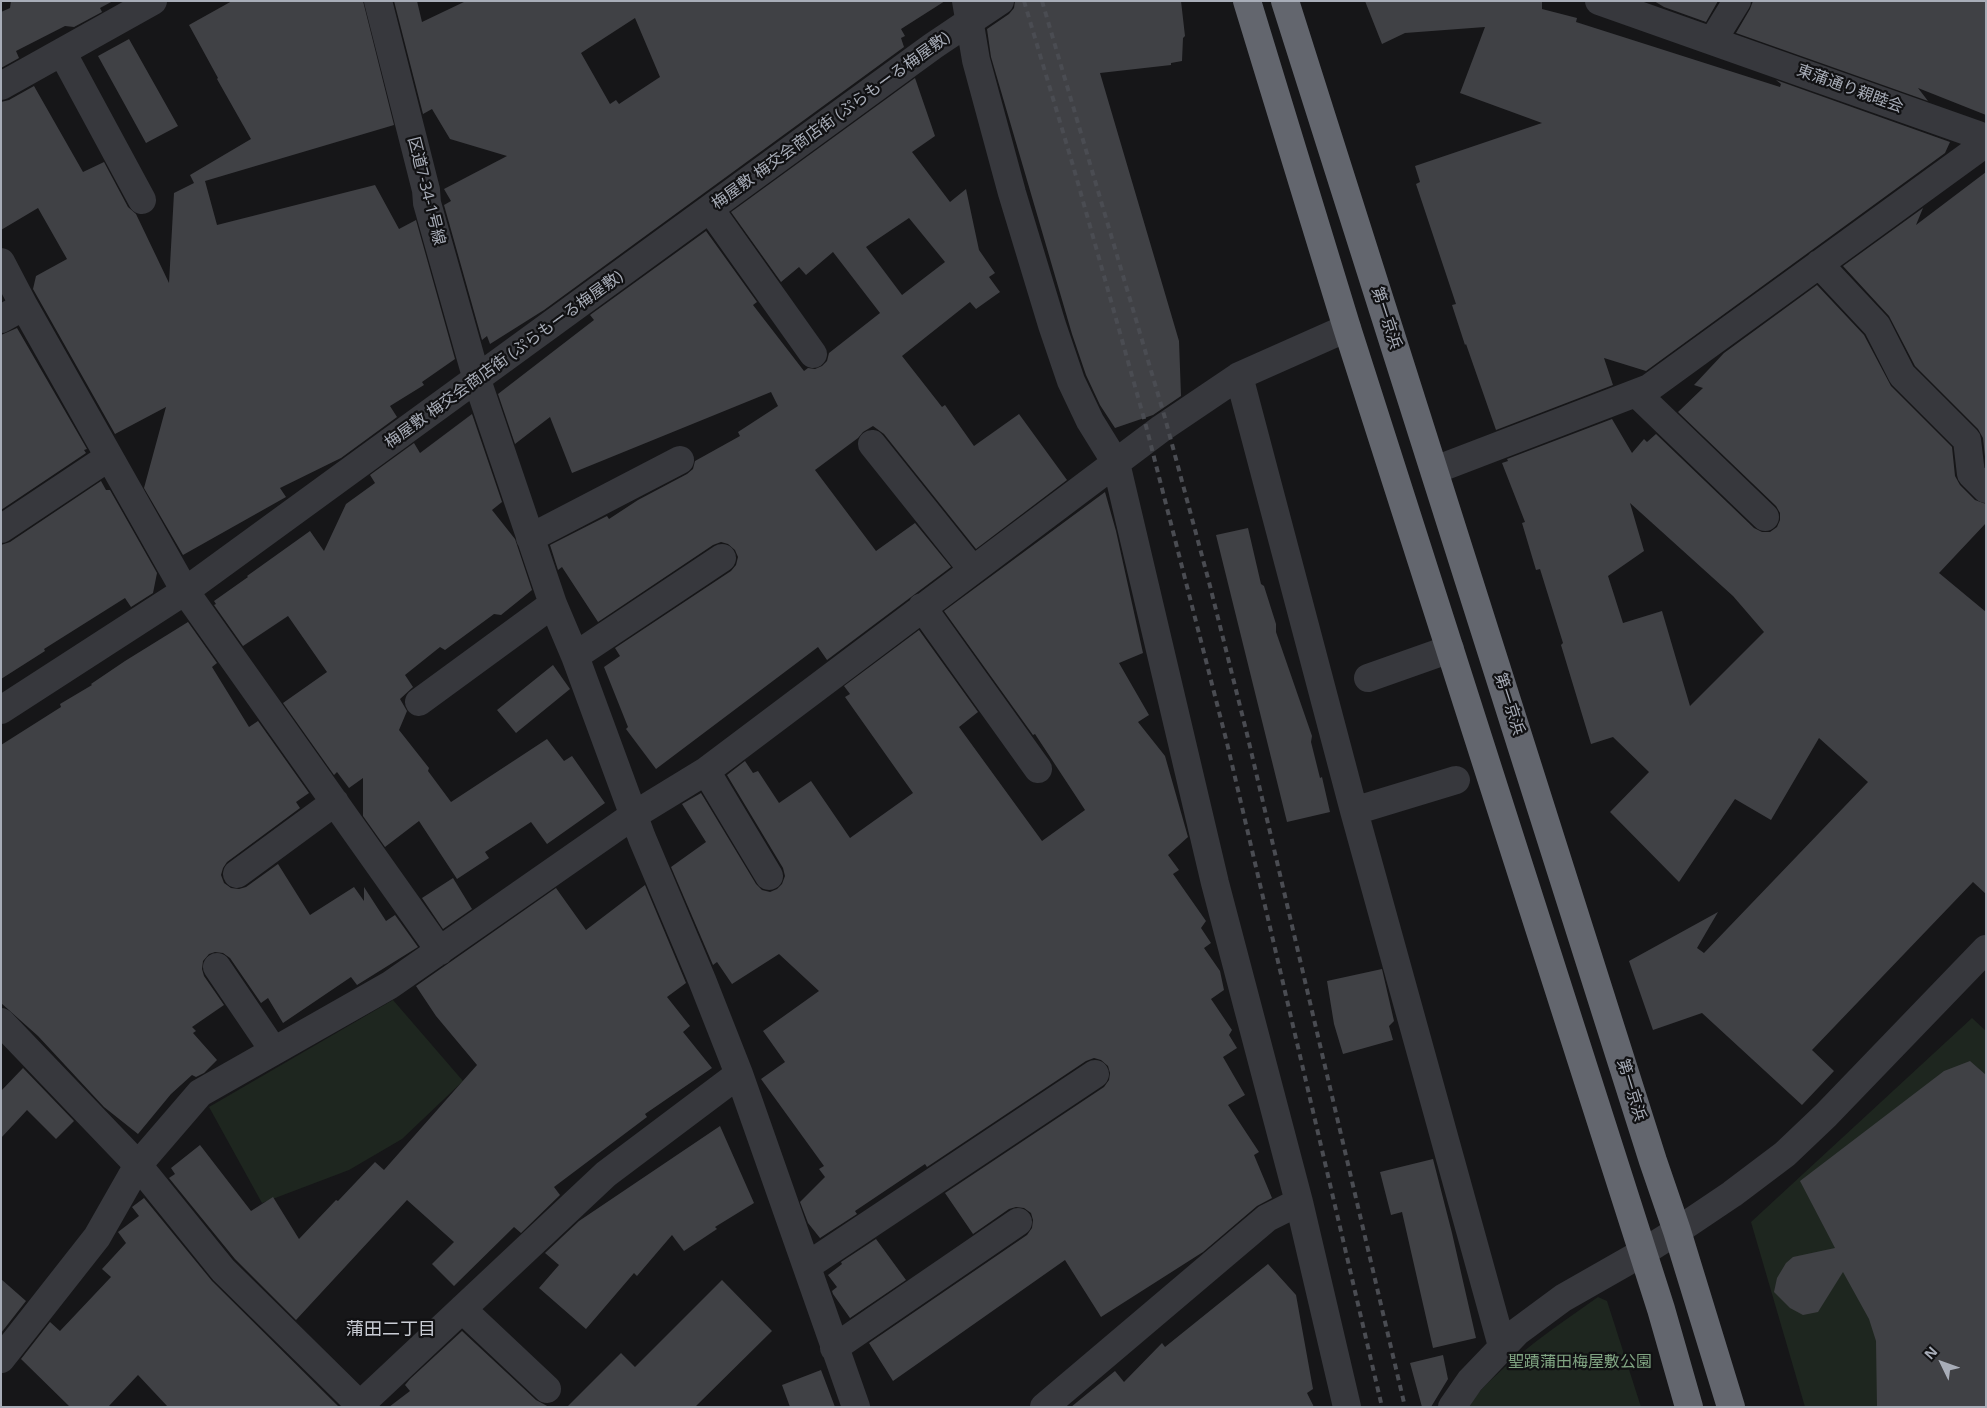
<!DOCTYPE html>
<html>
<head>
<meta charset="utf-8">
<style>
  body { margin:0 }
  #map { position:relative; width:1987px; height:1408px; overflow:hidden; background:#161618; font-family:"Open Sans",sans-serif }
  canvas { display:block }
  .frame { position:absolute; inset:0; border:2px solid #a8adb8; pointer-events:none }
  .north { position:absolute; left:1917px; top:1338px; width:50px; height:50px; -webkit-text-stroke:4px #111113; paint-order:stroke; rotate:312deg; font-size:14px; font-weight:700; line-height:20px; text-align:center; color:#a8adb8 }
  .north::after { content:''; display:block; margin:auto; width:18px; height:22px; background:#a8adb8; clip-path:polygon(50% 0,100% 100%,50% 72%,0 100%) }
</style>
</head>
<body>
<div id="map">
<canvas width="1987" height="1408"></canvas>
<div class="frame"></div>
<div class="north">N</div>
</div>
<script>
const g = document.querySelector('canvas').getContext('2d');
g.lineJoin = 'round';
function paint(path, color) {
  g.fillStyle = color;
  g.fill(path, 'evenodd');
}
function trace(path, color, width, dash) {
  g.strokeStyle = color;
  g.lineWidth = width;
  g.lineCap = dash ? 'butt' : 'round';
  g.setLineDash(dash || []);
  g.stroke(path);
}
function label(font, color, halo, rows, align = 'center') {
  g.font = font + ' "Open Sans","Noto Sans JP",sans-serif';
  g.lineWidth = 4.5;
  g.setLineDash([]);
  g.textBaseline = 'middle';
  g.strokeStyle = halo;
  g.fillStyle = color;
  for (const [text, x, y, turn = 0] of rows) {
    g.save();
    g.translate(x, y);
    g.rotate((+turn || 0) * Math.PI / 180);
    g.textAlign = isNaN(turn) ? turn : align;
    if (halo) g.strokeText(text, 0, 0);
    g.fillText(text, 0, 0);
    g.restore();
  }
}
paint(new Path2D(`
  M393 1000 463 1081 402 1139 349 1170 262 1203 209 1107Z
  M1972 1018 1986 1031V1407H1805L1751 1222Z
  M1598 1297 1607 1301 1641 1407H1466C1502 1363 1551 1330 1598 1297Z`), '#1e261f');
paint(new Path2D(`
  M11 1H113L100 8 102 12 74 27 65 26 16 51 19 58 1 68V12L10 8Z
  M232 1H363L394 125 205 181 217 225 375 185 399 229 416 220 455 359 422 382 424 385 390 406 397 417 341 458 280 488 286 497 183 555 144 488 166 407 115 434 33 289 36 276 67 259 38 208 1 230V102L9 100 34 86 83 172 104 162 128 207 136 214 169 283 174 193 194 183 190 175 251 139 217 79 218 78 189 25Z
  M394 1H417L422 22 466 1H945L901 29 905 36 901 38 904 47 544 310 490 344 487 336 482 340 444 205 451 201 444 189 507 156 450 139 432 109 423 114ZM635 18 660 77 619 104 616 100 610 104 581 53Z
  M1015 1H1181L1185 36 1183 38 1182 61 1171 63V65L1100 73 1179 341 1181 396 1153 415 1115 428 1100 405 1086 375 1072 334 991 57 987 29 1009 14 1014 8Z
  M1365 1H1542V9L1577 18 1576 22 1780 87 1781 84 1776 80 1950 142 1945 153 1646 371 1604 358 1613 385 1496 430 1466 344 1465 345 1452 305 1456 304 1416 184 1420 182 1415 166 1542 123 1460 93 1485 27 1405 33 1382 44Z
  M1654 1H1718L1706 22 1664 7Z
  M1753 1H1986V115L1918 88 1928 101 1736 33 1750 9Z
  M129 39 178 126 146 143 98 56Z
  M915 78 935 136 912 152 950 202 966 189 979 250 995 273 989 277 1000 292 976 309 970 302 902 356 942 407 945 405 974 446 1019 414 1067 480 976 549 884 434 873 426 863 432 858 438 815 470 876 551 915 523 951 567 827 660 818 647 656 769 626 729 628 727 604 667 620 656 615 648 731 571 736 565 738 557 735 550 728 544 721 542 713 545 598 622 562 567 558 570 550 545 607 516 609 519 638 500 687 474 693 469 695 461 740 436 738 432 778 406 771 392 572 473 550 417 515 444 498 394 594 320 590 315 706 231 757 302 753 305 804 371 808 368 815 369 822 366 827 361 829 353 880 313 833 252 806 275 799 267 781 282 731 212ZM909 218 945 262 902 295 866 247Z
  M1986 172V466L1983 438 1978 429 1915 366 1889 316 1843 266 1923 208 1916 225Z
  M1817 285 1864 335 1891 386 1952 447 1955 476 1960 485 1975 500 1986 504V523L1939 573 1986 612V894L1973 882 1812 1050 1834 1071 1802 1105 1702 1013 1653 1030 1629 961 1718 912 1697 948 1704 953 1868 782 1819 738 1771 820 1735 799 1679 882 1610 812 1649 772 1613 737 1591 744 1561 645 1563 643 1540 569 1536 570 1522 523 1525 522 1502 463 1508 461 1507 459 1612 419 1632 453 1644 439 1647 442 1656 434 1754 528 1762 532H1770L1777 527 1780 520V513L1776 506 1678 412 1703 388 1694 385 1724 353ZM1630 503 1733 596 1764 632 1690 706 1662 611 1623 623 1608 576 1644 551Z
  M17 328 87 449 84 450 86 453 1 510V335Z
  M472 414 502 502 492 510 515 539 532 590 501 615 494 614 445 650 440 647 405 675 413 687 400 699 407 711 399 730 429 768 428 771 451 802 547 739 564 761 572 756 605 803 547 844 531 822 485 852 489 858 457 879 419 821 385 847 363 816V778L349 788 337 772 334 775 283 703 327 672 288 616 243 646 214 605 216 604 214 601 248 577 247 576 310 531 324 551 346 504 375 483 370 475 414 443 420 453Z
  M101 481 106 490H110L157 573 153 593 131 607 125 598 44 649 45 651 1 679V545L10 542Z
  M1105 492 1116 531 1143 653 1119 663 1149 715 1138 722 1165 756 1188 837 1168 855 1179 870 1173 874 1206 921 1201 928 1211 943 1204 948 1220 971 1224 990 1211 999 1232 1030 1229 1035 1237 1048 1223 1057 1245 1095 1228 1105 1259 1152 1254 1155 1272 1198 1257 1206 1203 1252 1101 1317 1065 1260 893 1381 869 1343 1027 1235 1032 1228 1033 1220 1031 1213 1024 1208 1016 1207 1009 1209 973 1234 945 1193 1104 1087 1109 1080 1110 1073 1108 1066 1101 1060 1094 1058 1086 1061 927 1167 925 1164 855 1211 857 1214 820 1238 808 1223 800 1202 825 1177 819 1169 824 1166 761 1079 785 1062 763 1031 819 991 779 954 732 984 717 962 713 965 671 867 706 842 682 804 701 793 756 884 762 890 770 892 777 889 782 884 785 876 783 868 727 775 745 761 753 773 758 771 779 803 811 781 850 838 913 793 845 697 850 694 844 686 919 630 978 712 959 727 1042 841 1085 810 1035 734 1033 735 944 611Z
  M1248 528 1261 584 1264 586 1276 624V632L1312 736 1311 742 1320 778 1322 777 1330 812 1287 822 1216 535Z
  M188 622 217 663 212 667 249 727 258 721 309 793 296 802 300 808 227 862 223 868 221 875 224 883 231 888 239 889 246 887 278 864 310 915 354 887 364 901V887L386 921 395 915 418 947 357 985 351 977 283 1023 268 998 261 1003 230 958 223 953 215 952 209 954 203 961 202 969 204 976 224 1005 192 1027 196 1031 193 1033 217 1060 204 1073 196 1077 192 1075 171 1094 138 1134 104 1107 38 1036 1 1003V745L61 707 60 704 92 685 91 684 125 661Z
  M553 665 570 689 516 733 497 710Z
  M453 878 472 909 443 929 422 898Z
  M645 885 686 983 667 997 690 1026 683 1032 712 1068 645 1114 647 1117 554 1187 560 1195 521 1233 514 1227 454 1286 432 1264 454 1242 407 1200 296 1320 235 1259 169 1178 175 1174 171 1168 200 1145 251 1211 273 1197 299 1239 336 1200 338 1201 375 1162 384 1170 477 1065 436 1016 416 986 556 888 586 930Z
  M1382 969 1394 1021 1389 1026 1393 1040 1343 1054 1334 1024 1327 981Z
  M1970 1061 1986 1075V1407H1877L1876 1341 1869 1319 1843 1272 1818 1312 1803 1315 1790 1308 1774 1292 1777 1278 1786 1263 1793 1257 1835 1248 1800 1181 1944 1071Z
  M23 1068 74 1121 56 1139 27 1110 1 1138V1091Z
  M720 1126 754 1203 715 1227 717 1229 684 1251 672 1235 637 1276 634 1273 586 1329 539 1288 559 1265 545 1253 579 1221Z
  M1433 1159 1452 1233 1476 1338 1433 1348 1402 1212 1391 1215 1380 1172Z
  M144 1198 212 1281 339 1407H168L138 1375 108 1407H70L21 1359 50 1322 60 1331 111 1277 102 1269 126 1243 118 1232 139 1216 132 1207Z
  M876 1239 906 1280 850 1318 833 1294 832 1291 837 1287 828 1275 842 1264 841 1262Z
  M1268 1264 1296 1295 1313 1389 1307 1393 1314 1407H1071L1115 1371 1124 1382 1162 1343 1165 1347Z
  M1 1279 26 1301 1 1333Z
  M722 1280 772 1331 695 1407H567L621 1353 635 1367Z
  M462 1331 536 1400 549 1407H389L410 1391 405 1385 410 1379Z
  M1443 1355 1448 1379 1431 1407H1422L1410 1363Z
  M821 1370 835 1407H790L782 1385Z`), '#404145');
trace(new Path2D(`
  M378 1 426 190 427 203 477 380 553 604 575 656 642 838 702 980 739 1074 856 1407
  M966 1 976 60 1012 193 1052 325 1071 381 1090 421 1116 463 1215 883 1299 1202 1347 1407
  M1599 1 1978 135 1986 140
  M1713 40 1737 1
  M62 52 142 200
  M1 86 153 1
  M710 209 813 354
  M1 262 24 306 185 591 440 951
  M1819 264 1877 326 1902 375 1967 440 1971 474 1986 489
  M1 319 24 306
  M1239 376 1354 811 1502 1346
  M1636 393 1765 517
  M872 444 972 569
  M1435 470 1649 388 1986 143
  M1 529 109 457
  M530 538 680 460
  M922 607 1038 769
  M575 656 722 558
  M1368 678 1450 649
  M419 702 553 604
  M1 710 185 591 933 46 1000 1
  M706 771 769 876
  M1354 811 1456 780
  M237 874 335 802
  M217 967 274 1051
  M1 1022 138 1165 223 1270 362 1407
  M807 1266 1095 1074
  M462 1309 547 1389
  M834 1348 1018 1222
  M1 1359 97 1237 138 1165 200 1093 390 985 634 815 706 771 1162 428 1239 376 1347 328
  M360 1405 606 1174 739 1074
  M1044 1407 1267 1218 1299 1202
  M1452 1407 1470 1381 1517 1332 1563 1298 1642 1253 1677 1231 1732 1194 1785 1154 1826 1115 1986 949`), '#37383d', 28);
trace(new Path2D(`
  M1247 1 1347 328 1661 1309 1689 1407
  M1285 1 1653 1161 1677 1231 1731 1407`), '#63666e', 28);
trace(new Path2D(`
  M1024 1 1074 169 1145 422 1227 743 1382 1407
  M1042 1 1165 418 1209 582 1247 734 1405 1407`), '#4a4c52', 4, [6, 5]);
label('16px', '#a8adb8', '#111113', [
  ["東蒲通り親睦会",1850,89,20],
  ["梅屋敷 梅交会商店街 (ぷらもーる梅屋敷)",831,121,-36],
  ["区道7-34-1号線",426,191,76],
  ["第一京浜",1386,318,72],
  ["梅屋敷 梅交会商店街 (ぷらもーる梅屋敷)",504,360,-36],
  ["第一京浜",1509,704,72],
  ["第一京浜",1631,1090,73]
]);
label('16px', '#7fa381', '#111113', [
  ["聖蹟蒲田梅屋敷公園",1580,1362]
]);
label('18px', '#c9ccd4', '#111113', [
  ["蒲田二丁目",391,1330]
]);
</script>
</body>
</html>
